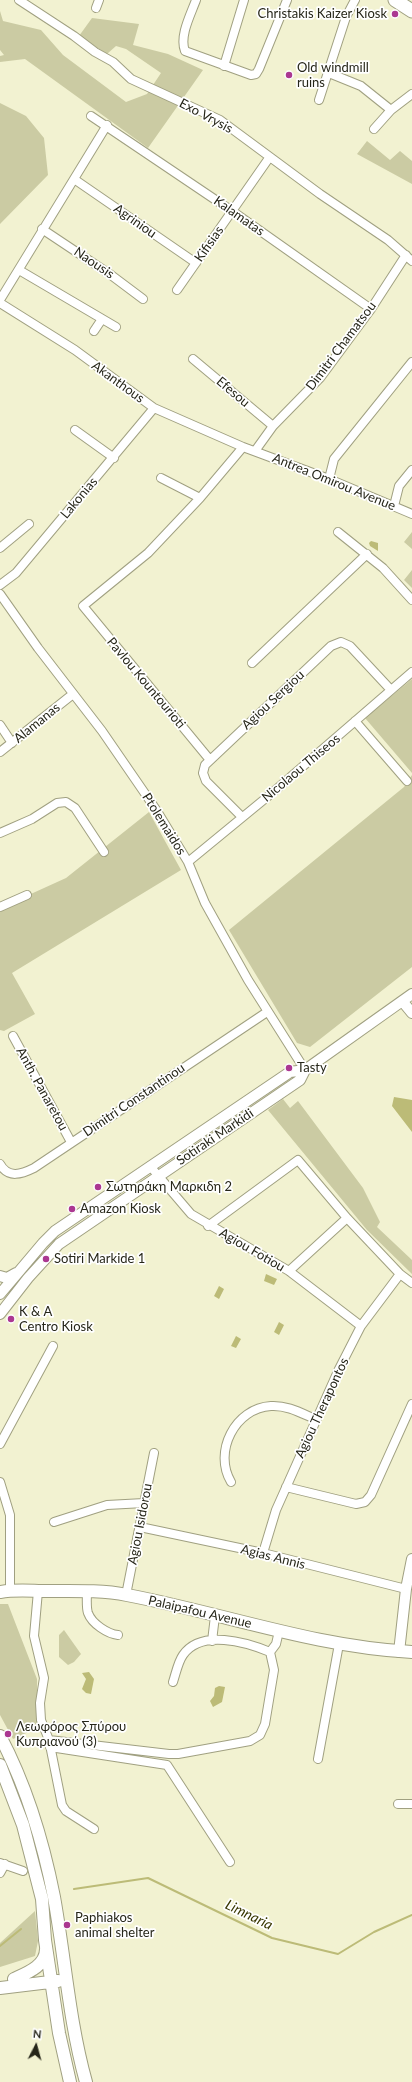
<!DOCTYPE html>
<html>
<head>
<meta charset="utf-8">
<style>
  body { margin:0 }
  #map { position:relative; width:412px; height:2082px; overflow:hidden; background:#f2f2d1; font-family:Lato,sans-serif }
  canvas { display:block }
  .north { position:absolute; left:16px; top:2026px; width:40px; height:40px; -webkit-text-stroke:3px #fff; paint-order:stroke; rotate:6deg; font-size:11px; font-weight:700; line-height:16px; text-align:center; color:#262619 }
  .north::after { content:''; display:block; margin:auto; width:14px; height:18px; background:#262619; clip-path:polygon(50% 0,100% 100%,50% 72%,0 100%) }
</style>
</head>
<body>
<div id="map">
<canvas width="412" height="2082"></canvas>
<div class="north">N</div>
</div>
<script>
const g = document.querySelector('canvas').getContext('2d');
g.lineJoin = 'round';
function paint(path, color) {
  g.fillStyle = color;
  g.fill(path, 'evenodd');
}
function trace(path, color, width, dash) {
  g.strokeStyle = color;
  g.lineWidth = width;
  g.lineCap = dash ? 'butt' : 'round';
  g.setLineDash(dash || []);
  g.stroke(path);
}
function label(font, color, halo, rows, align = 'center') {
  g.font = font + ' Lato,sans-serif';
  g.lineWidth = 3.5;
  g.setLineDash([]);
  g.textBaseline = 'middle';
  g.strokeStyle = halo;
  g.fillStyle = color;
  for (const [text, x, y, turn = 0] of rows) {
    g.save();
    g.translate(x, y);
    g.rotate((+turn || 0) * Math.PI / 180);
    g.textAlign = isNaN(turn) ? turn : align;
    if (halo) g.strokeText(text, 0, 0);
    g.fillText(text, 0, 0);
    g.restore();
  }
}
paint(new Path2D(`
  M0 11 3 21 41 30 63 55 126 102 147 94 161 73 126 49 116 46 107 54 79 36 92 18 139 24 133 45 168 54 203 70 148 148 25 59 0 62V56L4 55 0 50Z
  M0 103 26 116 44 138 48 175 0 224Z
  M367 141 390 160 400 151 412 161V184L357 154Z
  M412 532V549L404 542Z
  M412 570V588L404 580Z
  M412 679V773L365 718Z
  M412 775V967L310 1047 297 1043 229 930 404 787Z
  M149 812 181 870 12 973 35 1014 4 1031 0 1030V908L66 878Z
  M283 1099 290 1108 298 1101 363 1188 380 1222 377 1227 412 1260V1274L367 1230 268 1110Z
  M0 1604H8L37 1679V1728L13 1739 0 1715Z
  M64 1630 81 1654 74 1662 68 1665 59 1657V1635Z
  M35 1911 38 1941 35 1956 0 1967V1943Z`), '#cbcba3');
paint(new Path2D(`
  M371 541 378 543V551L370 546 369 543Z
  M394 1097 412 1100V1132L392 1106Z
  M266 1274 277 1279 274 1285 264 1281Z
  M219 1286 224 1289 219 1299 214 1296Z
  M279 1322 284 1325 279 1335 274 1332Z
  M236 1336 241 1339 236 1348 231 1346Z
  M89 1672 94 1679 91 1694 86 1693 82 1689 86 1679 82 1673Z
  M219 1686 225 1687 222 1702 213 1707 210 1701 214 1696 215 1688Z`), '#bcbb77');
trace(new Path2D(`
  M74 1889 148 1878 272 1938 338 1954 374 1932 412 1915
  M0 1946 21 1929`), '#bcbb77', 2);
const minor = new Path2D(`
  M19 0 74 36 95 52 113 62 131 79 220 120 320 194 388 240 412 261
  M196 0C191 14 179 36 185 51L251 75 256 74 259 69 287 0
  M96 8 99 0
  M224 66 244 0
  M329 73 361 86 391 110
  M319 100 346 17 355 0
  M91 116 232 211 371 309
  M374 129 391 110 412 94
  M74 179 196 263
  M42 229 111 275 143 299
  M19 270 116 327
  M177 290 269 158
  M0 300 107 125
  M0 303 75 350 154 408 243 447 329 479 412 514
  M94 331 102 319
  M193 359 273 426
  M75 430 114 458
  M255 451 273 426 320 378 371 309 406 255
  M161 478 200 498
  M329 479 334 459 412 362
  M394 506 399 486 412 470
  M338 532 383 568 412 600
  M0 548 29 524
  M0 585 16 573 154 408
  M0 594 38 648 102 731 157 811 188 862 205 903 248 980 305 1070
  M252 663 367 554
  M355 721 407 781
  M0 725 12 743
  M0 752 73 694
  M210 760 83 606 148 553 200 498 243 447
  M241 816 206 781 203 773 205 765 331 646 341 642 350 646 391 690
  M0 833 32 819 57 803 66 802 75 808 104 852
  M188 862 272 793 412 672
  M0 907 27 895
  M13 1036 71 1142
  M0 1164C8 1179 22 1174 34 1168L267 1012
  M150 1166 191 1214 289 1271 361 1326
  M208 1226 298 1160 347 1218 400 1274 412 1283
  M289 1271 347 1218
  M0 1444 53 1346
  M0 1482 10 1515V1590
  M231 1482C213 1452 235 1408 271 1406 287 1405 301 1413 315 1419
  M286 1487 356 1504 365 1502 371 1495 412 1404
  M54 1522 107 1505 144 1503
  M140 1527 263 1553 406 1589
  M263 1553 276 1510 339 1369 361 1326 400 1274
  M38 1591 34 1636 44 1678 40 1703 41 1720 49 1740 62 1805 66 1811 94 1829
  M87 1591C87 1598 86 1607 88 1613 92 1624 108 1634 118 1635
  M126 1595 154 1453
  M212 1641 215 1616
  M173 1682C176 1673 178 1662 183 1655 201 1629 246 1642 270 1652
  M49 1740 169 1754H178L250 1741 260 1735 265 1724 274 1670 270 1652 276 1644 279 1631
  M50 1747 167 1765 230 1862
  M318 1759 339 1644
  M398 1804H412
  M0 1863 23 1871
  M0 1873 5 1864`);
const tertiary = new Path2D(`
  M403 1002 412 1013
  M0 1276 7 1278 16 1273
  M0 1294 43 1243 55 1231 290 1072 305 1070 412 994
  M0 1314 28 1278 59 1244 300 1080 305 1070
  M399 1652 406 1589 412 1559`);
const secondary = new Path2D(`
  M0 1592C16 1589 32 1591 48 1591 74 1591 102 1590 127 1595 222 1613 315 1647 412 1652
  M0 1736C27 1787 43 1841 54 1897 65 1958 69 2021 86 2082
  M0 1765 23 1825 42 1899 45 1940 59 2033 70 2082
  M14 1979C27 1973 46 1966 46 1949
  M0 1988 58 1981`);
const primary = new Path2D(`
  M395 0 412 11`);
trace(minor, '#a0a081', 10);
trace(tertiary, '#a0a081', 12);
trace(secondary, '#a0a081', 14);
trace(primary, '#a0a081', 15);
trace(minor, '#fff', 8);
trace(tertiary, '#fff', 10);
trace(secondary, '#fff', 12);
trace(primary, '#fff', 13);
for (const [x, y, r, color] of [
  [395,14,4,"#ab3791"],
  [289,75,4,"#ab3791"],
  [289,1068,4,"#ab3791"],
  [98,1187,4,"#ab3791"],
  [72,1209,4,"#ab3791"],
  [46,1259,4,"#ab3791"],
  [11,1319,4,"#ab3791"],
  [8,1734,4,"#ab3791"],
  [67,1925,4,"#ab3791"]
]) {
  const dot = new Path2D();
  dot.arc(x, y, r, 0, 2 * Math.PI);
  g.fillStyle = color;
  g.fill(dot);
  trace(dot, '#fff', 1.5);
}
label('13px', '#262619', '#fff', [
  ["Christakis Kaizer Kiosk",387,14,"right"],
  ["Old windmill",297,68],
  ["ruins",297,83],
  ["Tasty",297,1068],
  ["Σωτηράκη Μαρκιδη 2",106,1187],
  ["Amazon Kiosk",80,1209],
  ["Sotiri Markide 1",54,1259],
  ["K & A",19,1312],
  ["Centro Kiosk",19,1327],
  ["Λεωφόρος Σπύρου",16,1727],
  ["Κυπριανού (3)",16,1742],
  ["Paphiakos",75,1918],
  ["animal shelter",75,1933]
], 'left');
label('13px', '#262619', '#fff', [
  ["Exo Vrysis",206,116,28],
  ["Kalamatas",239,216,35],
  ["Agriniou",135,221,35],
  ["Kifisias",209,244,-55],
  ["Naousis",94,263,34],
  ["Dimitri Chamatsou",341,346,-53],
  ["Akanthous",118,382,36],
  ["Efesou",233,392,40],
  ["Antrea Omirou Avenue",334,482,22],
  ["Lakonias",79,498,-50],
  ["Pavlou Kountourioti",146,683,50],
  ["Agiou Sergiou",273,700,-43],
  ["Alamanas",37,723,-39],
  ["Nicolaou Thiseos",301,768,-40],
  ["Ptolemaidos",164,824,58],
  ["Anth. Panaretou",42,1089,61],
  ["Dimitri Constantinou",134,1100,-34],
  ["Sotiraki Markidi",215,1137,-34],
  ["Agiou Fotiou",252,1250,30],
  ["Agiou Therapontos",322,1408,-65],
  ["Agiou Isidorou",140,1524,-79],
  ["Agias Annis",273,1557,14],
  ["Palaipafou Avenue",200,1612,13]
]);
label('italic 14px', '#383700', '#fff', [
  ["Limnaria",249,1915,26]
]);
</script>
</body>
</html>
